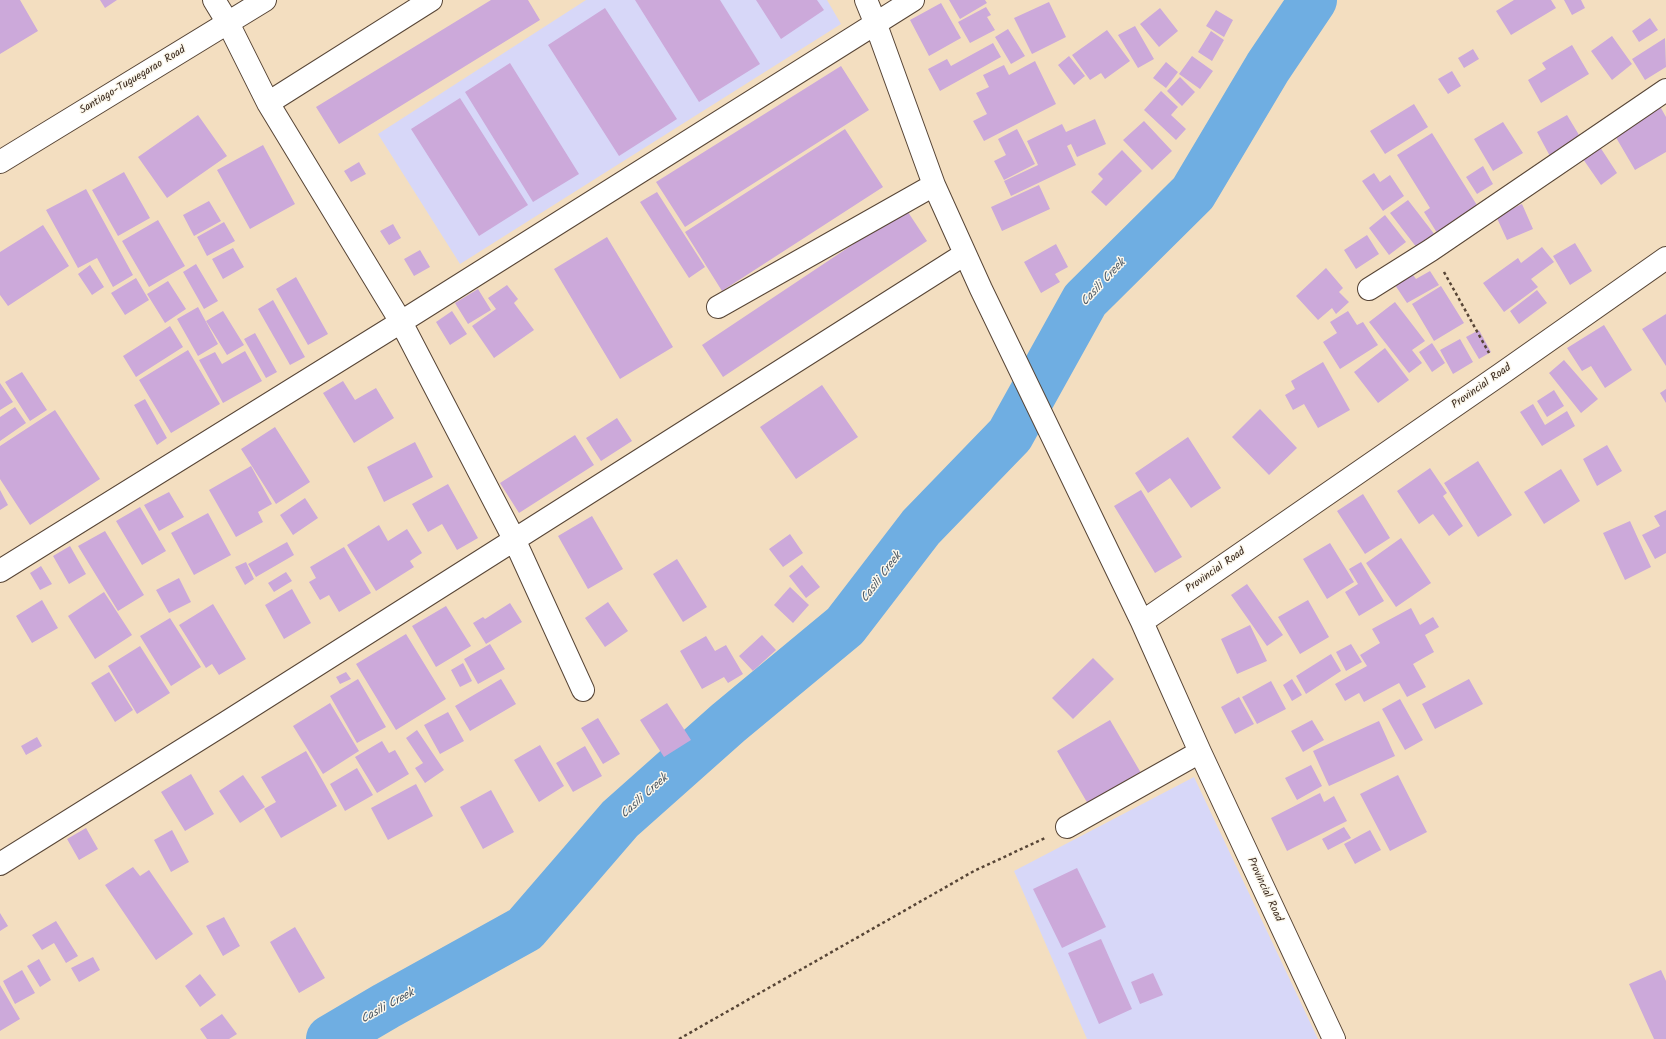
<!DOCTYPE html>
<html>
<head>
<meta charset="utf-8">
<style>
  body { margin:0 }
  canvas { display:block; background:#f3dec0 }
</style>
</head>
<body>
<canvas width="1666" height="1039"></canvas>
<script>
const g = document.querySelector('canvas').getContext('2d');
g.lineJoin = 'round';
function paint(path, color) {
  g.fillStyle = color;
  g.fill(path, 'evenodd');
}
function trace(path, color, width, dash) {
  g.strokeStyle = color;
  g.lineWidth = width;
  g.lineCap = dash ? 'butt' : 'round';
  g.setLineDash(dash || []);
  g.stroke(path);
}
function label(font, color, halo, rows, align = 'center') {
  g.font = font + ' Kalam,sans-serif';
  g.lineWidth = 3;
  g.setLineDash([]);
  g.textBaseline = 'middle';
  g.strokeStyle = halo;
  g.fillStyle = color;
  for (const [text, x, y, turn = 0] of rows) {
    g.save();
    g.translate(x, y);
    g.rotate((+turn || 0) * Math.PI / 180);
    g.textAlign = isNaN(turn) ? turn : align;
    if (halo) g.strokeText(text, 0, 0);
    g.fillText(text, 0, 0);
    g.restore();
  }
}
paint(new Path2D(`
  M586 0H827L841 24 460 264 378 134Z
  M1194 777 1318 1039H1087L1014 871Z`), '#d7d7f8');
trace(new Path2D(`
  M330 1039 386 1006 525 929 620 819 728 723 845 626 921 527 1010 435 1085 300 1193 193 1268 67 1313 0`), '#6faee2', 48);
paint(new Path2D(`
  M0 0H20L38 31 0 54Z
  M100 0H117L105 8Z
  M491 0H528L540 20 339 144 316 107Z
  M635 0H720L760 64 699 102Z
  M756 0H817L824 10 781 39Z
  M949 0H985L987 3 960 19Z
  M1514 0H1551L1556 8 1511 35 1496 11Z
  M1564 0H1581L1585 8 1572 15Z
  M1049 2 1066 37 1032 54 1014 18Z
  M941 3 961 38 929 56 910 20Z
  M986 7 991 15 987 17 995 30 970 43 958 22Z
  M605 8 677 119 619 156 548 45Z
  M1160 8 1178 31 1159 47 1140 24Z
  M1216 10 1233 20 1224 37 1206 26Z
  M1650 18 1658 30 1639 42 1632 31Z
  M1135 26 1154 59 1138 68 1118 35Z
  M1008 29 1025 56 1011 64 995 37Z
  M1107 30 1130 61 1105 79 1101 73 1090 80 1072 55Z
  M1211 31 1224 40 1212 61 1198 52Z
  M1612 36 1632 64 1612 80 1591 51Z
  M1665 38 1666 67 1645 80 1632 59Z
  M993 43 1001 57 940 91 928 69 947 59 951 66Z
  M1572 45 1589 74 1541 103 1528 80 1546 69 1542 63Z
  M1473 49 1479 59 1464 68 1458 58Z
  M1069 56 1085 76 1074 85 1058 65Z
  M1192 56 1213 71 1200 89 1179 74Z
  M1035 61 1056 104 984 141 973 121 987 114 976 93 989 87 983 75 1004 65 1009 75Z
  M1166 62 1178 72 1166 88 1153 78Z
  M510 63 579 174 533 202 465 92Z
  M841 66 869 110 685 227 656 182Z
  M1452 71 1461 86 1448 94 1438 79Z
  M1180 77 1195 92 1182 106 1167 91Z
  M1161 91 1178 107 1171 115 1186 129 1176 140 1144 110Z
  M460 98 528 205 479 236 411 129Z
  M1657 101 1666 117V152L1635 170 1611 129Z
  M1414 104 1428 127 1385 154 1370 131Z
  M198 115 227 156 167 198 138 157Z
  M1567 115 1582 140 1551 158 1537 132Z
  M1095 119 1106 144 1077 157 1071 144 1067 146 1076 165 1011 196 1004 181 1038 165 1027 141 1062 124 1066 132Z
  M1144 121 1172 151 1152 170 1123 140Z
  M1503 122 1523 153 1493 171 1474 139Z
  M845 129 883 187 722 291 685 232Z
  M1017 129 1035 164 1004 180 994 161 1006 155 998 139Z
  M1432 133 1480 210 1439 236 1424 212 1430 208 1397 155Z
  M263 145 295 204 250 229 217 170Z
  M1600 147 1617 173 1601 185 1583 159Z
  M1122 150 1142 171 1106 206 1091 192 1103 179 1098 174Z
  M359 162 366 174 351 182 344 171Z
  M1483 166 1493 184 1477 194 1466 177Z
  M124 172 150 218 118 236 92 190Z
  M1374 173 1380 182 1390 175 1404 196 1383 211 1362 181Z
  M1039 185 1050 209 1002 231 991 207Z
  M86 189 133 275 113 287 97 258 78 268 46 210Z
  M657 192 705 267 689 278 640 202Z
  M1408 200 1435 235 1417 248 1390 213Z
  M209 201 221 221 194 236 183 215Z
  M1522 204 1533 229 1507 240 1496 216Z
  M906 209 927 241 723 377 702 345Z
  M1385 215 1406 242 1389 255 1369 228Z
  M158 220 185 266 149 287 122 241Z
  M224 222 235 241 207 256 197 237Z
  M393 224 401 238 389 245 380 231Z
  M43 225 69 266 8 306 0 295V252Z
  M1367 235 1379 254 1356 269 1344 250Z
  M607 237 673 347 620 379 554 269Z
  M1575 243 1592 271 1570 285 1553 256Z
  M1056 244 1068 267 1055 274 1060 282 1041 293 1024 262Z
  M1542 247 1554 262 1531 279 1538 287 1504 312 1483 283 1518 258 1521 263Z
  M233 248 244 267 223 279 212 259Z
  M420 250 430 267 414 276 404 259Z
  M196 264 218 301 204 309 183 272Z
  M90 265 104 287 92 295 78 274Z
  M1326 268 1343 288 1339 292 1349 302 1336 314 1332 308 1318 320 1296 296Z
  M1430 271 1439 285 1407 303 1395 285 1413 275 1416 279Z
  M296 277 328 334 308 345 276 289Z
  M136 278 149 300 125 315 111 293Z
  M168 281 186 309 165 323 147 294Z
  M507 285 518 299 514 303 534 330 494 358 472 326 496 309 488 298Z
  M1441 286 1464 323 1434 341 1412 304Z
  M478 289 491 310 468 324 455 303Z
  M1537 290 1547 303 1519 324 1510 311Z
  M273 300 305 357 290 365 258 309Z
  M1395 302 1425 341 1412 350 1422 363 1409 373 1369 322Z
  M198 307 218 344 198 356 177 319Z
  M223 311 244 345 227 355 206 321Z
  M452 311 467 334 450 345 436 322Z
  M1348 311 1357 325 1363 322 1378 345 1340 369 1323 342 1337 333 1330 322Z
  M1666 314V366L1642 329Z
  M1604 325 1632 370 1605 388 1591 366 1582 371 1567 348Z
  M170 326 183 347 136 377 123 356Z
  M1479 330 1491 352 1479 359 1466 337Z
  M255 333 277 372 266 378 244 339Z
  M1460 339 1473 362 1453 374 1440 350Z
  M1432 343 1445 363 1432 372 1419 352Z
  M1385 348 1409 380 1378 403 1354 372Z
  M188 350 220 404 171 433 139 380Z
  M245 351 262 381 223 403 199 360 215 352 222 364Z
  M1564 360 1598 399 1581 413 1549 373Z
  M1323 362 1350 410 1318 428 1304 404 1293 410 1285 395 1295 389 1291 381Z
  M22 372 47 410 30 421 5 382Z
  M343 381 355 400 376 388 394 418 354 443 323 393Z
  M0 383 13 402 0 410Z
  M822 385 858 437 796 479 760 427Z
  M1666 389V403L1660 393Z
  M1554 390 1564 406 1547 417 1537 401Z
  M145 399 167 438 157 445 134 405Z
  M1533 404 1545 425 1567 411 1575 426 1542 446 1520 412Z
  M15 407 26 423 0 441V417Z
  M1260 409 1297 448 1269 475 1232 437Z
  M55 410 100 479 30 525 0 479V446Z
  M617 418 632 441 601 461 586 438Z
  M275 427 310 482 276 504 241 449Z
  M575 435 594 465 519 513 500 483Z
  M1188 437 1221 488 1191 508 1170 478 1148 493 1135 473Z
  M415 442 433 477 384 502 367 467Z
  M1607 445 1622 471 1597 486 1583 459Z
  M1478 461 1512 515 1478 537 1444 483Z
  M251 466 272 504 258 512 263 522 236 537 209 490Z
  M1430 468 1447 493 1443 496 1463 526 1449 536 1433 514 1419 524 1397 491Z
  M1561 469 1580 501 1544 524 1524 492Z
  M448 484 478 538 457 550 442 524 428 532 412 504Z
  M0 490 8 505 0 510Z
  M1141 490 1182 557 1155 573 1114 506Z
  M169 492 184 517 159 531 144 505Z
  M1363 494 1390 538 1365 554 1337 511Z
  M305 498 318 518 293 535 280 515Z
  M140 507 166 551 142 565 116 521Z
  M1666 510V553L1655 559 1642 535 1660 526 1654 516Z
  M208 513 231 555 194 575 171 533Z
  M592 516 623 569 588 589 558 536Z
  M1630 521 1651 567 1625 580 1603 533Z
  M379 525 388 541 407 529 422 553 410 561 414 567 376 591 347 545Z
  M105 531 144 595 118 611 78 546Z
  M790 534 803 553 783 567 769 549Z
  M1401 538 1431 583 1396 607 1366 563Z
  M287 542 294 555 256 577 248 564Z
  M1330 543 1354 582 1327 599 1303 559Z
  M70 546 86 574 69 584 53 556Z
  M344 547 371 593 339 612 329 595 320 600 309 582 316 578 310 567Z
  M677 559 707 607 683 622 653 574Z
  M246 562 254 579 245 585 235 567Z
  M1361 562 1384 601 1359 616 1345 592 1358 584 1349 569Z
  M802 565 820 587 806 598 789 576Z
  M41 566 52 584 40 590 30 573Z
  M286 572 292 581 274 592 268 583Z
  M179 578 191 602 169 613 156 590Z
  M1247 584 1283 635 1267 646 1231 595Z
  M790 587 809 605 793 623 774 605Z
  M292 589 311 623 284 639 265 605Z
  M104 592 132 635 95 659 68 616Z
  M42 600 58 628 32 643 16 616Z
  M1308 600 1329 637 1300 654 1278 617Z
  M608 602 628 631 605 647 585 618Z
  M510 603 522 622 486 644 473 623 483 617 485 619Z
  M213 604 246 659 219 675 212 664 206 668 179 625Z
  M446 606 471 646 436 667 412 626Z
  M1411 608 1420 625 1433 617 1439 627 1425 635 1434 652 1413 664 1426 687 1407 697 1399 683 1364 702 1359 693 1345 701 1335 684 1367 666 1360 655 1380 643 1372 629Z
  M170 618 201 667 171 686 140 636Z
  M1250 625 1267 661 1237 674 1221 639Z
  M406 634 446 699 396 730 356 664Z
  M762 635 776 650 753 671 739 656Z
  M706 636 715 651 726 645 743 674 728 683 724 677 702 689 680 651Z
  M490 644 505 669 478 684 464 659Z
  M1351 644 1362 662 1346 671 1336 652Z
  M140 646 170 693 137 714 108 666Z
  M1331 654 1341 671 1306 694 1296 676Z
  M1093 658 1114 679 1073 719 1052 698Z
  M463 663 472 681 460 687 451 670Z
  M109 672 133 710 115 722 91 683Z
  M346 672 351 679 340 684 336 677Z
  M358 679 386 727 357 743 330 696Z
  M501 679 516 704 470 731 455 706Z
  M1292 679 1302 695 1292 701 1283 685Z
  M1469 679 1483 704 1435 729 1422 704Z
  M1271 681 1286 709 1257 724 1242 697Z
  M1239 697 1254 724 1235 734 1221 707Z
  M1400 699 1423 740 1405 750 1382 709Z
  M330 703 359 751 323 774 293 726Z
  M667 703 691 740 664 757 640 720Z
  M448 712 464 741 440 754 424 725Z
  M598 718 620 754 603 764 581 728Z
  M1110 720 1141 773 1088 804 1057 751Z
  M1312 720 1324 740 1303 752 1291 731Z
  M1379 721 1395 756 1329 786 1313 751Z
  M417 730 444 770 425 783 415 768 423 763 406 738Z
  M37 737 42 746 26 755 21 746Z
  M382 741 389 753 395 750 409 774 377 793 355 757Z
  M540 745 564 786 539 802 514 760Z
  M585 746 602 776 573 792 556 763Z
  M306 751 337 806 281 838 264 809 276 802 261 777Z
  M1311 765 1322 786 1297 800 1285 778Z
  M357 768 373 795 345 811 330 784Z
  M191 774 214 814 185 831 161 792Z
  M243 775 265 807 240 823 219 791Z
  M1398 775 1427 832 1390 851 1360 794Z
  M416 784 433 816 388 840 371 808Z
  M491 790 514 832 483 849 460 807Z
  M1320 793 1324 802 1334 796 1347 821 1287 851 1271 818Z
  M1344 827 1351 838 1328 850 1322 839Z
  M86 828 98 849 79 860 67 839Z
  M172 830 189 862 171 872 154 840Z
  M1370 830 1381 850 1355 864 1344 844Z
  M133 867 140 876 149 870 193 934 156 960 105 885Z
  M1077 868 1106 927 1062 948 1033 889Z
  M0 913 8 926 0 931Z
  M224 917 240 946 223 956 206 926Z
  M56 921 78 956 66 963 54 943 42 950 32 935Z
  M295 927 325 978 299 993 270 942Z
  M1101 939 1132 1009 1099 1024 1068 953Z
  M93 957 100 970 79 982 71 968Z
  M39 959 51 980 40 987 27 966Z
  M22 970 35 993 15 1004 3 981Z
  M1661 970 1666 981V1039H1654L1629 984Z
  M1153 973 1163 995 1140 1004 1131 982Z
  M200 974 216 995 200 1007 185 986Z
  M0 985 20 1019 0 1031Z
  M222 1014 237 1034 229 1039H207L200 1029Z`), '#cca9da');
const minor = new Path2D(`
  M214 0 228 23 268 103 401 322 514 539 583 690
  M866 0 875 22 934 185 981 289 1142 622
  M268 103 431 0
  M1369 289 1431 250 1666 90
  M718 307 934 185
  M0 571 401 322 913 0
  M1067 827 1200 752
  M0 864 227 722 965 254
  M1334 1039 1200 752 1142 622 1501 374 1666 258`);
const highway = new Path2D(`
  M0 162 265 0`);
trace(minor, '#574536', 24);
trace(highway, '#574536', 24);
trace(new Path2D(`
  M1444 272 1489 353
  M679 1039 974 871 1045 838`), '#574536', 2.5, [3, 3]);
trace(minor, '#fff', 22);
trace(highway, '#fff', 22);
label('11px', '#3b2a1e', '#fbf7ec', [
  ["Santiago-Tuguegarao Road",133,81,-31],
  ["Provincial Road",1482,387,-35],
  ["Provincial Road",1216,571,-35],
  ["Provincial Road",1264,890,65]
]);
label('italic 12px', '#4d5863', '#fbf7ec', [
  ["Casili Creek",1104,283,-47],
  ["Casili Creek",882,578,-53],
  ["Casili Creek",645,797,-42],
  ["Casili Creek",388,1007,-29]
]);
</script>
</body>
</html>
